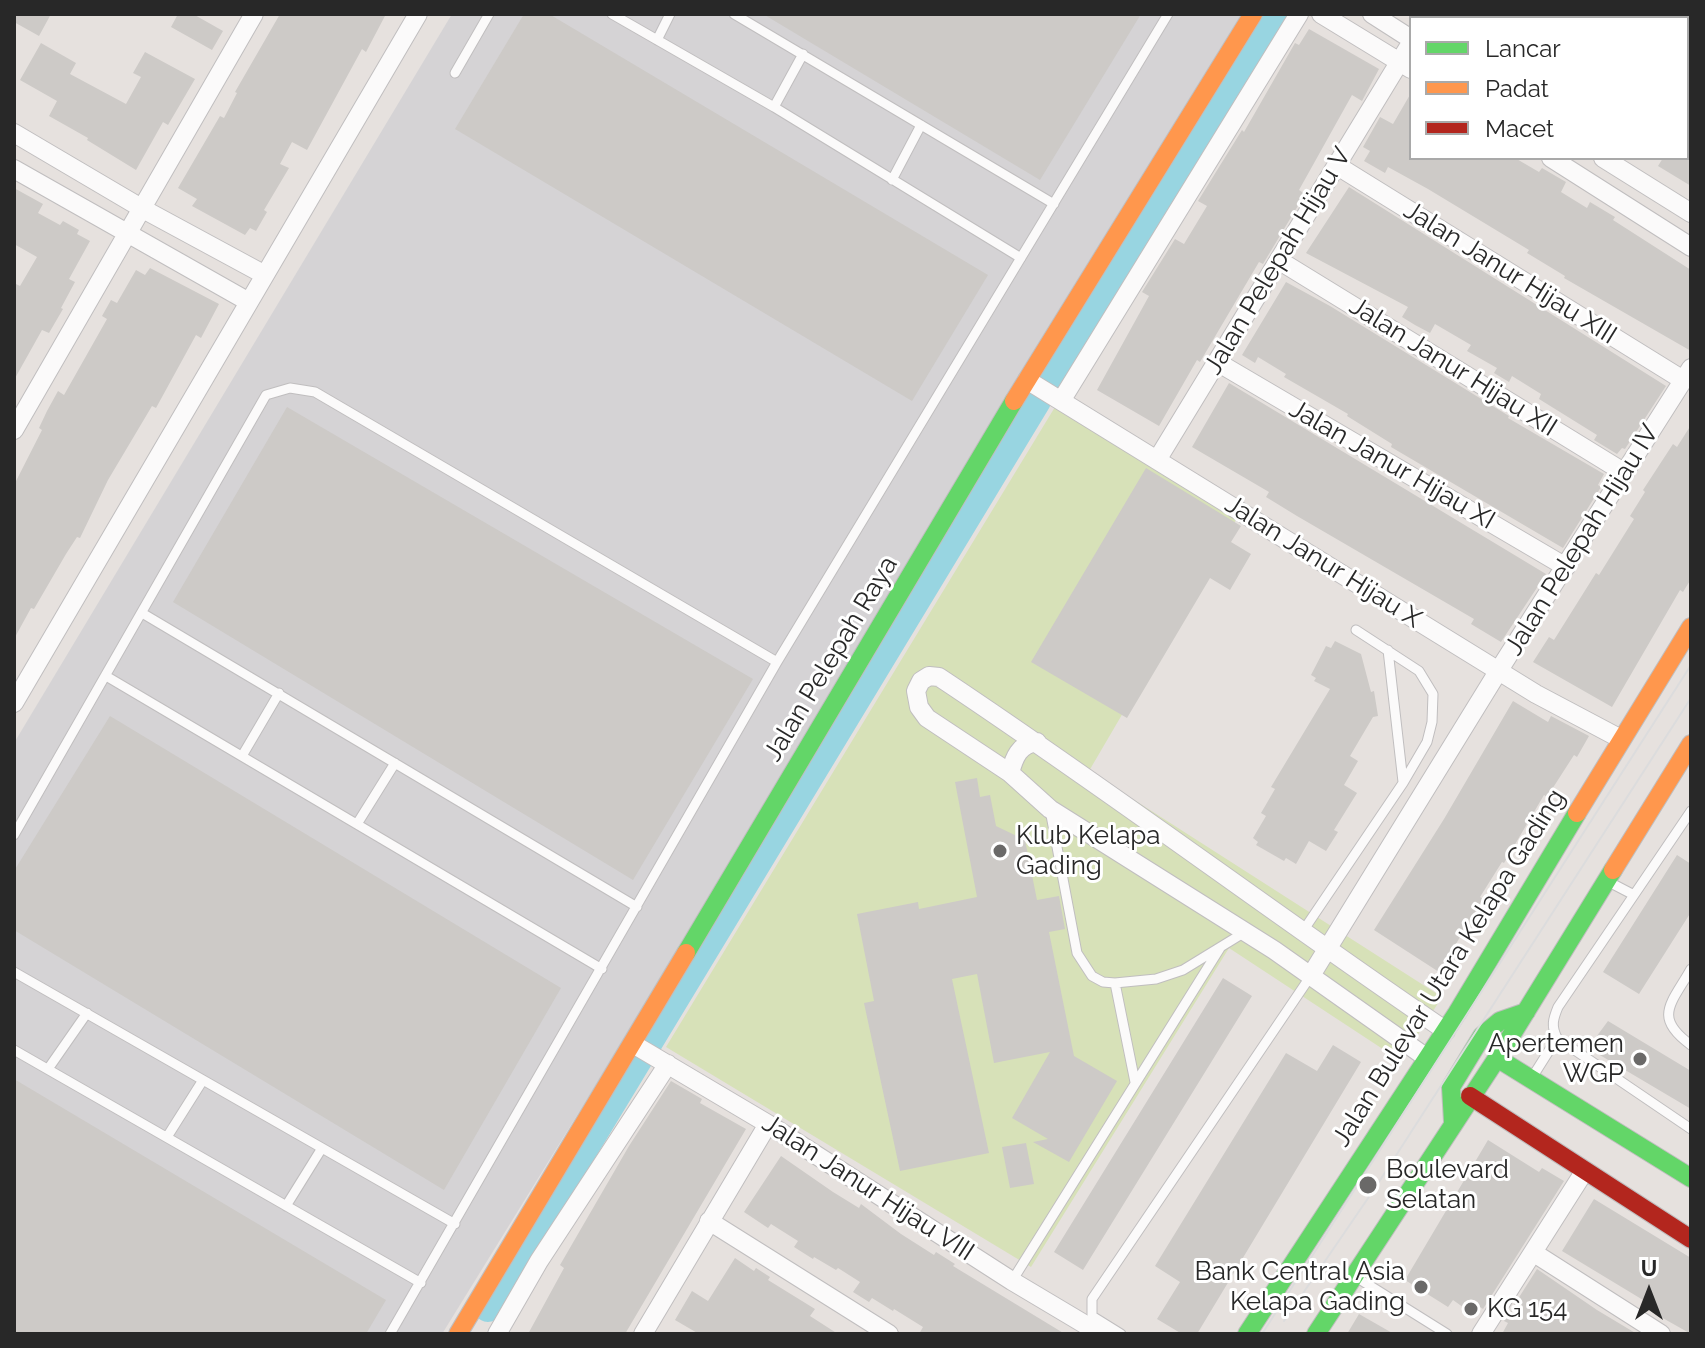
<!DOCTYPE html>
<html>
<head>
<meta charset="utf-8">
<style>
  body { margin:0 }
  #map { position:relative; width:1705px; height:1348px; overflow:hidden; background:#e6e1de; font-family:Raleway,sans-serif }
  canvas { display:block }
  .frame { position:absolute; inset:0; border:16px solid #282828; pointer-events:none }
  .legend { position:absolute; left:1409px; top:16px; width:280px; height:144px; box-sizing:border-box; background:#fff; border:2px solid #a9a9a9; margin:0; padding:10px 14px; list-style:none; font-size:24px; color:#282828 }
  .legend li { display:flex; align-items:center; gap:16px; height:40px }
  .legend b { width:40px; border:2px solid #a9a9a9 }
  .north { position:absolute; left:1609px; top:1252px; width:80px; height:80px; -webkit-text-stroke:6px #fff; paint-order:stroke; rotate:0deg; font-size:22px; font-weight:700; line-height:32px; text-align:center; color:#282828 }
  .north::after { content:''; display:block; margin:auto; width:28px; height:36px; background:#282828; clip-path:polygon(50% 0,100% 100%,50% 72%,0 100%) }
</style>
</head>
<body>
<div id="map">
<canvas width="1705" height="1348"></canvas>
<div class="frame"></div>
<ul class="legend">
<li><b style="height:10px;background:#63d668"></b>Lancar</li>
<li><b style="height:10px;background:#ff974d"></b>Padat</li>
<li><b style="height:10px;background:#b3261e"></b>Macet</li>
</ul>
<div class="north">U</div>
</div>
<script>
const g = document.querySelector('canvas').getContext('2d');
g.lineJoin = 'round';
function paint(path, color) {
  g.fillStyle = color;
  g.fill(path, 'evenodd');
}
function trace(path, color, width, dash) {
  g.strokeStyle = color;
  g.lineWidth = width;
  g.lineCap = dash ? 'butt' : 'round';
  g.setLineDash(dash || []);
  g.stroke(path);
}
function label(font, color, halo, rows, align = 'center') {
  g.font = font + ' Raleway,sans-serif';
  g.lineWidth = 6;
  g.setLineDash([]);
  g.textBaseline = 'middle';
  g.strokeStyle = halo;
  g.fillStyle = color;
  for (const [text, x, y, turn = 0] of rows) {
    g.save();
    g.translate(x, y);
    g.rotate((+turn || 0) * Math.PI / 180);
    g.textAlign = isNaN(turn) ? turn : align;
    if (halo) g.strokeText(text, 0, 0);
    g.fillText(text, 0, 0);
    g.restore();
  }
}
paint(new Path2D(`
  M452 14H1242L840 689 442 1334H14V743Z`), '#d5d3d5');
paint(new Path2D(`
  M1055 407 1236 520 1089 771 1442 997 1401 1061 1229 948 1031 1267 666 1047Z`), '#d7e1b8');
trace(new Path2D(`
  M1050 379 1273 14
  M488 1308 1037 401`), '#98d5e1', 28);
paint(new Path2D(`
  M14 14H51L39 36 14 22Z
  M178 14H193L223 31 212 50 171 27Z
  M280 14H386L366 52 362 49 307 150 292 142 280 164 289 168 264 210 267 212 256 231 250 228 245 235 192 206 197 199 178 188 220 116 224 118 237 93 235 92Z
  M524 14H549L988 275 912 401 455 129Z
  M763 14H1141L1040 180Z
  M1309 29 1379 69 1362 101 1352 95 1299 190 1305 194 1263 264 1259 262 1200 362 1197 360 1159 426 1097 390 1149 296 1142 292 1175 239 1184 244 1207 206 1198 201 1242 130 1244 132 1295 43 1299 45Z
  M41 43 76 63 70 74 126 104 141 77 133 73 145 52 195 79 168 125 163 122 136 170 87 140 88 138 49 116 57 101 20 80Z
  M1411 93V158H1515L1539 172 1542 168 1566 182 1561 192 1587 208 1590 202 1615 217 1613 220 1691 270V351L1564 278 1565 276 1527 253 1529 250 1428 189 1388 167 1385 173 1364 161 1370 151 1363 147 1380 117 1393 124Z
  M1663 158H1691V186L1658 166Z
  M1349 187 1666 386 1625 449 1622 448 1617 454 1594 440 1597 435 1539 399 1541 394 1512 376 1509 382 1494 373 1497 368 1467 351 1471 345 1435 324 1430 333 1415 325 1402 317 1408 307 1306 253Z
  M14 188 43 204 38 213 60 225 63 221 79 230 77 234 90 241 69 279 75 282 61 308 63 309 49 333 42 330 14 380V283L20 286 37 257 14 244Z
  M150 268 219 304 201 338 196 335 156 408 152 406 108 480 80 538 77 537 66 554 34 609 31 608 14 639V485L42 430 39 428 47 411 58 391 64 395 107 319 102 316 111 300 117 303 136 270 145 275Z
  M1286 282 1330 306 1509 416 1508 418 1604 474 1598 485 1601 487 1563 548 1391 447 1392 444 1347 416 1348 414 1284 377 1286 374 1258 357 1255 363 1242 355Z
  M1229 383 1546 574 1501 642 1471 624 1474 619 1297 516 1266 497 1269 492 1192 447Z
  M287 407 753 679 633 880 173 602Z
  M1691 425V579L1683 592 1680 590 1612 707 1533 662 1549 637 1554 640 1596 573 1599 575 1634 519 1630 516 1645 492 1643 490 1673 444 1677 447Z
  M1146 468 1241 526 1231 542 1251 554 1230 590 1210 578 1127 718 1031 662Z
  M1335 641 1361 654 1371 692 1374 691 1378 716 1373 717 1350 756 1358 761 1344 785 1357 793 1334 830 1338 832 1326 851 1309 841 1296 864 1286 858 1284 861 1256 845 1258 842 1253 838 1266 816 1261 813 1275 789 1271 787 1330 689 1314 681 1316 678 1311 675 1326 646 1331 648Z
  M1513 701 1548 722 1551 716 1589 736 1577 757 1574 755 1547 797 1544 795 1504 863 1502 862 1480 897 1483 899 1439 972 1374 930 1444 819Z
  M110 716 561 988 444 1190 14 930V871Z
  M977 778 980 797 990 795 996 826 1025 840 1037 900 1059 896 1065 929 1049 932 1074 1056 1117 1081 1069 1162 1033 1142 1048 1139 1012 1118 1050 1052 994 1063 977 974 952 979 989 1153 900 1171 864 1003 874 1001 857 914 918 902 919 909 977 897 955 782Z
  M1677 855 1691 864V912L1639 994 1603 972Z
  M1223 978 1252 996 1083 1270 1054 1252Z
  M1608 1021 1691 1071V1109L1588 1048Z
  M1333 1045 1361 1062 1197 1334H1182L1157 1319 1180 1282 1155 1266 1286 1053 1317 1071Z
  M14 1079 386 1300 366 1334H14Z
  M671 1081 702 1099 700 1103 746 1129 625 1334H528L564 1268 560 1265 629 1146Z
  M1488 1140 1539 1172 1542 1168 1564 1181 1483 1309 1480 1307 1474 1315 1453 1300 1448 1307 1405 1280Z
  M1026 1143 1034 1184 1010 1188 1002 1147Z
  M781 1156 833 1192 859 1208 861 1204 901 1234 934 1255 936 1252 955 1264 953 1266 1065 1334H919L923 1327 894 1309 893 1311 872 1298 869 1302 853 1292 860 1282 838 1268 836 1270 814 1257 813 1259 794 1247 798 1241 771 1224 768 1228 744 1212Z
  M1594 1199 1691 1258V1334L1645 1308 1648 1303 1562 1251Z
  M735 1258 754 1271 756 1268 770 1277 768 1280 815 1309 810 1316 838 1334H699L675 1320 692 1291 708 1301Z
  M1537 1269 1597 1310 1637 1334H1502L1508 1323 1504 1321Z
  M1359 1314 1394 1334H1347Z`), '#cdcac7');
const lane = new Path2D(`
  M612 14 774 107 1021 258
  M734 14 1054 204
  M657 40 670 14
  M455 73 489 14
  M774 107 803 54
  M892 180 921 125
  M142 613 637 907
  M1388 650 1403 782
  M106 676 602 969
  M242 756 279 693
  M1050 810 1077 953 1092 976 1103 982 1115 983 1156 979 1183 970 1245 932
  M1691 811 1558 1007C1553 1019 1551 1026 1557 1038L1691 1129
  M357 824 395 763
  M14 835 266 395 290 388 315 392 777 662
  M1609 882 1634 895
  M1303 931 1403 783 1427 742 1432 722 1433 694 1419 671 1356 630
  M1691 969C1672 1003 1652 1017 1691 1045
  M14 972 455 1224
  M1115 983 1135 1082
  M14 1050 421 1283
  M48 1069 87 1013
  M1533 1076 1557 1038
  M167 1137 203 1080
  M286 1206 322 1148
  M1356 1277 1447 1334
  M1012 1281 1220 948
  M390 1334 777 662 1168 14
  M1121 1334 1092 1316V1299L1310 977`);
const street = new Path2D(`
  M1321 14 1411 69
  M1372 14 1411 39
  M1577 14 1584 18
  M1427 18 1429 14
  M1687 77 1691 79
  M14 133 143 209 265 275
  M1551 158 1691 247
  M1603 158 1691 213
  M1336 165 1683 380
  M14 169 249 302
  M1280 261 1625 473
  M1217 362 1566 567
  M1027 380 1536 694 1621 739
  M1061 401 1299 14
  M14 430 254 14
  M1157 460 1411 43
  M14 703 418 14
  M1010 773C1014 758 1019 744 1037 742
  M1310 977 1499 670 1691 368
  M633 1044 768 1124 1012 1281 1101 1334
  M1427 1058 1274 950 1050 809 1010 773 927 718 919 707 916 691 921 681 929 676 939 677C1111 791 1275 915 1446 1031
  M709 1221 889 1334
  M1534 1253 1661 1334
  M497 1334 539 1261 668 1064
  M643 1334 768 1124
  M1481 1334 1584 1172`);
const fast = new Path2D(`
  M686 953 1014 401
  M1497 1058 1691 1178
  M1453 1122 1451 1087 1482 1036 1500 1021 1526 1012
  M1247 1334 1457 1013 1577 813
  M1316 1334 1501 1052 1613 870`);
const slow = new Path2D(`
  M1014 401 1253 14
  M1577 813 1691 627
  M1613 870 1691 744
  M458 1334 686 953`);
const jam = new Path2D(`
  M1470 1096 1691 1239`);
trace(lane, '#c0bebf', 11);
trace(street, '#c0bebf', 20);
trace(fast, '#c0bebf', 20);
trace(slow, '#c0bebf', 20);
trace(jam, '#c0bebf', 20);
trace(lane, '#fbfafa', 9);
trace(street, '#fbfafa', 18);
trace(fast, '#63d668', 18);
trace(slow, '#ff974d', 18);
trace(jam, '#b3261e', 18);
trace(new Path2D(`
  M1284 1321 1375 1188 1691 698
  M1262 1334 1691 665`), '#dcdcdd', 2);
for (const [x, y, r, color] of [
  [1000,851,8,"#6a6968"],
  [1640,1059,8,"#6a6968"],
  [1368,1185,10,"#6a6968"],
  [1421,1287,8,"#6a6968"],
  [1471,1309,8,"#6a6968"]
]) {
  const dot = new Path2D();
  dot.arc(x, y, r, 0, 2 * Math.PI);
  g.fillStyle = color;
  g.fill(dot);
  trace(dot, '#fff', 3);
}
label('26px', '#282828', '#fff', [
  ["Jalan Pelepah Hijau V",1278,261,-59],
  ["Jalan Janur Hijau XIII",1510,273,32],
  ["Jalan Janur Hijau XII",1453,367,32],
  ["Jalan Janur Hijau XI",1392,465,30],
  ["Jalan Pelepah Hijau IV",1582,540,-58],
  ["Jalan Janur Hijau X",1323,562,32],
  ["Jalan Pelepah Raya",831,659,-59],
  ["Jalan Bulevar Utara Kelapa Gading",1449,968,-58],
  ["Jalan Janur Hijau VIII",868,1188,33]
]);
label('26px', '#282828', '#fff', [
  ["Klub Kelapa",1016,836],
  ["Gading",1016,866],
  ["Apertemen",1624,1044,"right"],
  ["WGP",1624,1074,"right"],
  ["Boulevard",1386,1170],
  ["Selatan",1386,1200],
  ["Bank Central Asia",1405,1272,"right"],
  ["Kelapa Gading",1405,1302,"right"],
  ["KG 154",1487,1309]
], 'left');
</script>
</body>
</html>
